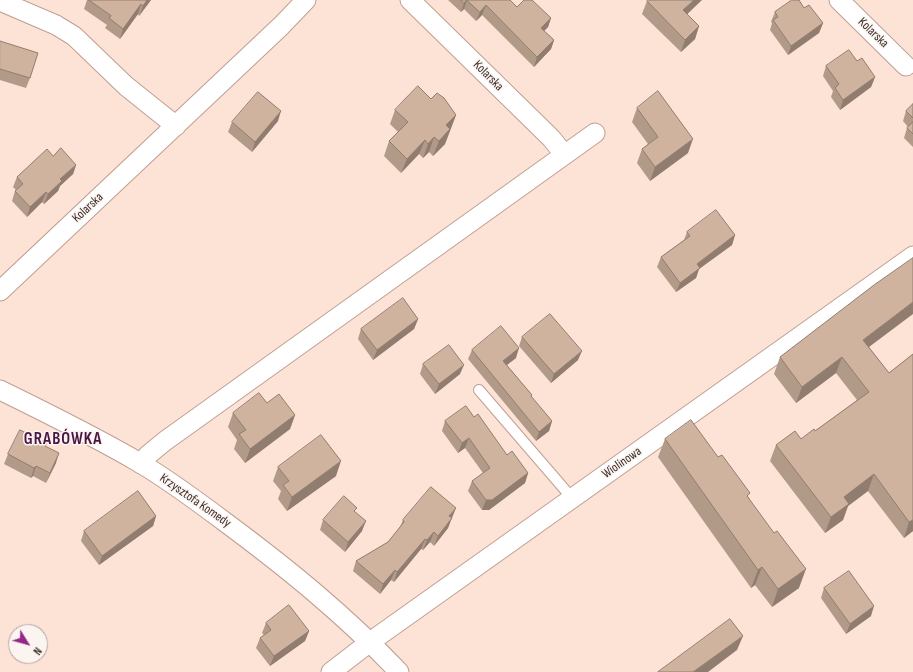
<!DOCTYPE html>
<html>
<head>
<meta charset="utf-8">
<style>
  body { margin:0 }
  #map { position:relative; width:913px; height:672px; overflow:hidden; background:#fde2d6; font-family:"Sofia Sans Condensed",sans-serif }
  canvas { display:block }
  .north { position:absolute; left:8px; top:624px; width:40px; height:40px; box-sizing:border-box; background:#fbf4f1; border:1px solid #aea5a1; border-radius:50%; rotate:127deg; font-size:11px; font-weight:700; line-height:16px; text-align:center; color:#3b2e28 }
  .north::after { content:''; display:block; margin:auto; width:14px; height:18px; background:#972786; clip-path:polygon(50% 0,100% 100%,50% 72%,0 100%) }
</style>
</head>
<body>
<div id="map">
<canvas width="913" height="672"></canvas>
<div class="north">N</div>
</div>
<script>
const g = document.querySelector('canvas').getContext('2d');
g.lineJoin = 'round';
function trace(path, color, width, dash) {
  g.strokeStyle = color;
  g.lineWidth = width;
  g.lineCap = dash ? 'butt' : 'round';
  g.setLineDash(dash || []);
  g.stroke(path);
}
function paint(path, color) {
  g.fillStyle = color;
  g.fill(path, 'evenodd');
}
function label(font, color, halo, rows, align = 'center') {
  g.font = font + ' "Sofia Sans Condensed",sans-serif';
  g.lineWidth = 3;
  g.setLineDash([]);
  g.textBaseline = 'middle';
  g.strokeStyle = halo;
  g.fillStyle = color;
  for (const [text, x, y, turn = 0] of rows) {
    g.save();
    g.translate(x, y);
    g.rotate((+turn || 0) * Math.PI / 180);
    g.textAlign = isNaN(turn) ? turn : align;
    if (halo) g.strokeText(text, 0, 0);
    g.fillText(text, 0, 0);
    g.restore();
  }
}
const lane = new Path2D(`
  M479 390 572 498`);
const street = new Path2D(`
  M410 0 551 138 564 154
  M839 0 906 66
  M0 1 56 25 74 36 126 86 176 126
  M0 291 281 26 306 0
  M0 390C47 413 94 436 140 463 169 480 197 501 225 522 287 568 345 615 399 672
  M141 464 148 455 165 441 595 133
  M331 672 370 642 913 256`);
trace(lane, '#c09f92', 12);
trace(street, '#c09f92', 21);
trace(lane, '#fff', 10);
trace(street, '#fff', 19);
paint(new Path2D(`
  M87 0H151L139 16 138 14 120 39 105 28 107 25 84 9Z
  M448 0H510L517 7 551 18 548 27 544 31 554 40 551 49 534 67 482 15 476 21 464 9 461 12Z
  M647 1 687 14 699 26 695 39 681 52 642 14Z
  M804 8 823 23 819 33 788 55 770 30 772 23 771 22 775 12Z
  M0 41 30 78 26 88 0 80Z
  M857 61 875 77 871 87 840 110 831 97 833 91 823 76 826 66Z
  M431 99 456 115 445 144 433 156 429 152 423 158 419 154 401 173 384 156 389 141 398 132 390 124 395 110Z
  M913 104V147L904 138 907 128 908 127 903 121 906 111Z
  M637 108 688 153 650 181 637 163 642 149 648 144 632 122Z
  M278 121 252 152 228 132 232 122Z
  M76 165 73 174 60 186 58 191 44 204 42 202 27 217 12 201 15 191 16 190 13 187 17 177Z
  M687 232 735 235 732 245 699 269 696 278 676 292 657 267 661 257 684 240Z
  M418 319 414 329 373 360 358 339 361 329Z
  M522 337 578 360 551 383 519 346Z
  M869 347 889 373 913 354V531L904 538 868 491 848 506 843 520 825 533 770 461 776 445 801 439 815 431 857 400 836 373 796 403 774 374 780 357Z
  M472 350 516 358 507 365 532 395 531 397 552 421 549 431 536 441 468 359Z
  M423 364 460 374 435 394 420 374Z
  M267 403 295 415 290 429 245 463 234 449 237 440 228 427 233 413Z
  M474 417 507 455 528 473 525 483 489 510H482L468 491 472 481 483 473 465 448 458 453 442 431 445 421Z
  M665 439 718 457 749 498 799 588 772 607 755 585 751 588 658 457Z
  M46 446 56 463 46 483 33 476 31 478 4 464 8 454Z
  M278 467 336 476 287 511 278 499 281 491 273 481Z
  M355 512 362 531 345 552 320 530 323 520Z
  M156 516 153 526 99 565 81 541 84 531Z
  M451 518 448 528 434 546 430 542 423 550 421 549 394 582 391 580 380 594 353 571 356 561 388 542 400 527 403 520 452 518Z
  M824 588 871 616 846 634 821 598Z
  M266 623 309 631 305 641 270 666 256 648 260 638 264 635 262 633Z`), '#b29a89');
paint(new Path2D(`
  M147 0H151L139 16 143 6Z
  M467 0 464 9 461 12 464 3Z
  M694 0H702L678 23 683 10Z
  M141 4 138 14 120 39 123 29Z
  M486 5 482 15 476 21 480 12Z
  M551 18 548 27 538 37 541 28Z
  M823 23 819 33 788 55 791 46Z
  M699 26 695 39 681 52 685 40Z
  M554 40 551 49 534 67 537 57Z
  M875 77 871 87 840 110 843 100Z
  M281 111 278 121 252 152 255 142Z
  M456 115 445 144 433 156 439 141 446 125Z
  M434 137 429 152 423 158 428 144Z
  M693 139 688 153 650 181 655 167Z
  M425 140 419 154 401 173 407 159Z
  M76 165 73 174 60 186 58 191 44 204 48 194 60 179Z
  M46 192 42 202 27 217 30 207Z
  M735 235 732 245 699 269 696 278 676 292 680 283 697 264Z
  M913 302V314L857 356 863 340Z
  M418 319 414 329 373 360 377 350Z
  M519 348 516 358 500 370 503 361Z
  M582 351 578 360 551 383 554 374Z
  M842 357 836 373 796 403 802 387Z
  M464 365 460 374 435 394 439 384Z
  M295 415 290 429 245 463 250 449Z
  M552 421 549 431 536 441 539 432Z
  M469 438 465 448 458 453 462 443Z
  M59 453 56 463 46 483 50 473Z
  M341 461 336 476 287 511 292 497Z
  M36 466 33 476 31 478 34 468Z
  M528 473 525 483 489 510H482L486 500Z
  M874 474 868 491 848 506 843 520 825 533 831 517 844 497Z
  M456 508 452 518 445 526 449 516Z
  M156 516 153 526 99 565 102 556Z
  M452 518 448 528 434 546 438 536Z
  M913 520V531L904 538 909 522Z
  M366 521 362 531 345 552 348 542Z
  M434 532 430 542 423 550 427 540Z
  M425 539 421 549 394 582 397 572Z
  M762 567 755 585 751 588 758 570Z
  M806 569 799 588 772 607 778 589Z
  M395 570 391 580 380 594 383 584Z
  M874 606 871 616 846 634 850 624Z
  M309 631 305 641 270 666 274 656Z
  M743 636 737 650 708 672H693Z`), '#917d6f');
const building = new Path2D(`
  M89 0H147L143 6 141 4 123 29 109 18 111 16Z
  M461 0H467L464 3Z
  M467 0H510L517 7 524 0H532L551 18 541 28 554 40 537 57 486 5 480 12Z
  M648 0H694L683 10 699 26 685 40 647 1Z
  M792 0H799L804 8 809 5 823 23 791 46 773 20 778 17 775 12Z
  M0 41 38 53 30 78 0 69Z
  M849 50 857 61 862 58 875 77 843 100 835 88 839 84 826 66Z
  M418 86 431 99 437 93 444 98 456 115 446 125 450 129 439 141 434 137 428 144 425 140 407 159 389 141 408 122 395 110Z
  M658 91 693 139 655 167 642 149 658 137 637 108Z
  M258 92 281 111 255 142 232 122Z
  M913 104V118L906 111Z
  M913 122V134L907 128Z
  M61 148 76 165 60 179 62 181 48 194 46 192 30 207 15 191 23 184 17 177 47 149 53 156Z
  M716 210 735 235 697 264 700 268 680 283 661 257 690 236 687 232Z
  M913 258V302L863 340 889 373 913 354V520L909 522 874 474 844 497 849 504 831 517 776 445 795 431 801 439 814 429 815 431 869 392 842 357 802 387 780 357 874 285Z
  M403 298 418 319 377 350 361 329Z
  M550 314 582 351 554 374 522 337Z
  M501 326 519 348 503 361 532 395 531 396 552 421 539 432 472 350Z
  M449 345 464 365 439 384 423 364Z
  M259 393 267 403 279 394 295 415 250 449 239 434 246 430 233 413Z
  M466 406 474 417 478 414 507 455 512 451 528 473 492 500H486L472 481 490 468 469 438 462 443 445 421Z
  M691 420 718 457 722 455 750 493 747 496 774 533 777 531 806 569 778 589 762 567 758 570 665 439Z
  M20 430 47 443 45 446 59 453 50 473 36 466 34 468 8 454Z
  M321 435 341 461 292 497 283 485 289 481 278 467Z
  M431 487 456 508 449 516 452 518 438 536 434 532 427 540 425 539 397 572 395 570 383 584 356 561 388 542 404 522 403 520Z
  M138 491 156 516 102 556 84 531Z
  M344 496 357 508 354 511 366 521 348 542 323 520Z
  M849 571 874 606 850 624 824 588Z
  M289 605 309 631 274 656 260 638 271 630 266 623Z
  M730 619 743 636 693 672H658Z`);
paint(building, '#cfb39f');
trace(building, '#917d6f', 1);
label('13px', '#3b2e28', '#fbf4f1', [
  ["Kolarska",873,33,44],
  ["Kolarska",488,76,45],
  ["Kolarska",88,208,-43],
  ["Wiolinowa",622,463,-35],
  ["Krzysztofa Komedy",195,501,35]
]);
g.letterSpacing = '1px';
label('bold 17px', '#4b1642', '#fbf4f1', [
  ["GRABÓWKA",63,440]
]);
g.letterSpacing = '0px';
</script>
</body>
</html>
